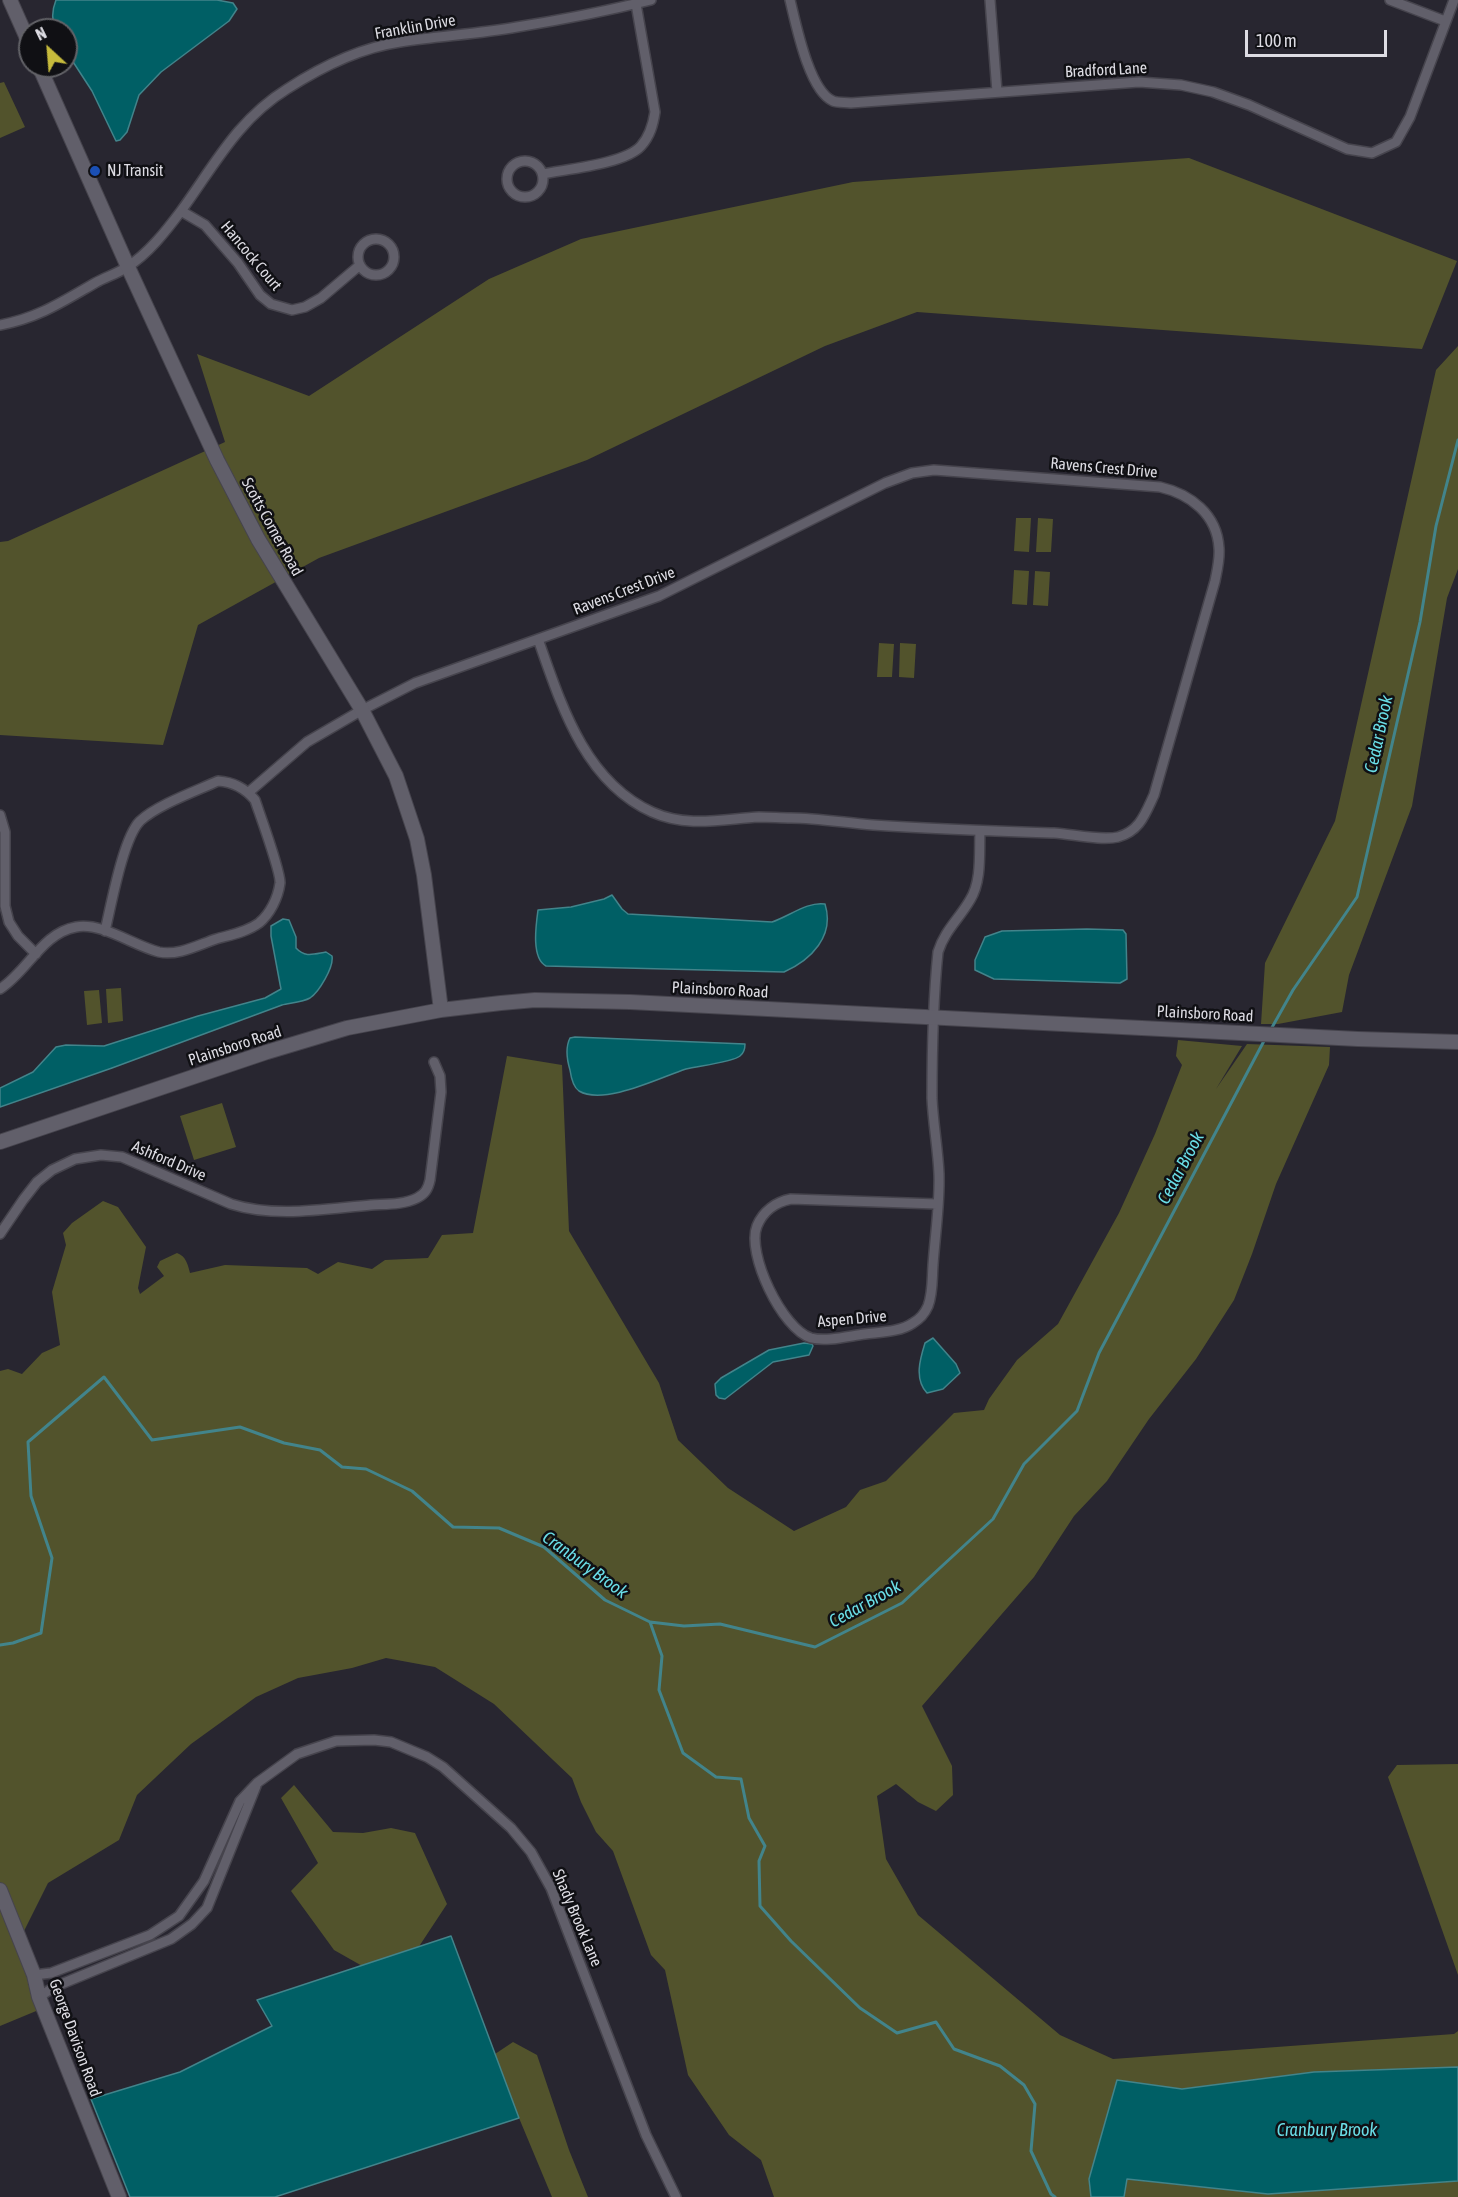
<!DOCTYPE html>
<html>
<head>
<meta charset="utf-8">
<style>
  body { margin:0 }
  #map { position:relative; width:1458px; height:2197px; overflow:hidden; background:#282630; font-family:"Asap Condensed",sans-serif }
  canvas { display:block }
  .north { position:absolute; left:18px; top:18px; width:60px; height:60px; box-sizing:border-box; background:#101014; border:2px solid #626267; border-radius:50%; rotate:334deg; font-size:16px; font-weight:700; line-height:24px; text-align:center; color:#dddce3 }
  .north::after { content:''; display:block; margin:auto; width:21px; height:27px; background:#c7bb3c; clip-path:polygon(50% 0,100% 100%,50% 72%,0 100%) }
  .scale { position:absolute; left:1245px; top:30px; width:142px; height:27px; box-sizing:border-box; border:3px solid #dddce3; border-top:0; padding-left:8px; font-size:18px; line-height:21px; white-space:nowrap; color:#dddce3; -webkit-text-stroke:4px #101014; paint-order:stroke }
</style>
</head>
<body>
<div id="map">
<canvas width="1458" height="2197"></canvas>
<div class="north">N</div>
<div class="scale">100 m</div>
</div>
<script>
const g = document.querySelector('canvas').getContext('2d');
g.lineJoin = 'round';
function paint(path, color) {
  g.fillStyle = color;
  g.fill(path, 'evenodd');
}
function trace(path, color, width, dash) {
  g.strokeStyle = color;
  g.lineWidth = width;
  g.lineCap = dash ? 'butt' : 'round';
  g.setLineDash(dash || []);
  g.stroke(path);
}
function label(font, color, halo, rows, align = 'center') {
  g.font = font + ' "Asap Condensed",sans-serif';
  g.lineWidth = 5;
  g.setLineDash([]);
  g.textBaseline = 'middle';
  g.strokeStyle = halo;
  g.fillStyle = color;
  for (const [text, x, y, turn = 0] of rows) {
    g.save();
    g.translate(x, y);
    g.rotate((+turn || 0) * Math.PI / 180);
    g.textAlign = isNaN(turn) ? turn : align;
    if (halo) g.strokeText(text, 0, 0);
    g.fillText(text, 0, 0);
    g.restore();
  }
}
paint(new Path2D(`
  M4 82 25 127 0 138V83Z
  M1189 158 1457 261 1422 349 917 312 825 346 587 460 319 558 198 625 163 745 0 735V542L8 541 225 442 197 354 309 396 489 279 581 239 853 182Z
  M1458 346V569L1447 598 1412 806 1349 975 1342 1012 1278 1024H1261L1265 963 1335 821 1436 370Z
  M1016 518H1031L1029 552 1014 551Z
  M1038 518 1053 519 1051 552H1036Z
  M1014 570 1029 571 1027 605 1012 604Z
  M1035 571 1050 572 1048 606 1033 605Z
  M879 643 894 644 892 677H877Z
  M900 643 916 644 914 678 899 677Z
  M121 988 123 1021 108 1023 106 989Z
  M99 990 102 1023 87 1025 84 991Z
  M1178 1040 1242 1046 1216 1089 1247 1044 1330 1047 1329 1065 1276 1184 1252 1254 1234 1300 1196 1359 1149 1419 1107 1481 1074 1516 1034 1577 922 1706 952 1766 953 1795 936 1811 918 1802 896 1784 877 1796 886 1859 918 1915 1060 2035 1113 2059 1454 2034 1458 2031V2067L1314 2072 1182 2089 1117 2080 1089 2179 1091 2197H774L761 2160 729 2135 688 2075 665 1970 651 1955 613 1851 596 1832 581 1802 572 1778 494 1704 435 1667 386 1658 352 1668 298 1678 256 1697 191 1744 137 1795 119 1840 48 1883 23 1933 41 2009 0 2026V1371L8 1369 22 1374 42 1353 60 1345 52 1292 66 1245 63 1233 72 1223 103 1201 118 1207 146 1247 138 1288 140 1294 164 1276 157 1267 160 1261 177 1253C186 1256 188 1265 190 1273L225 1265 307 1268 318 1274 338 1262 372 1269 385 1260 428 1258 442 1235 473 1233 507 1056 562 1065 569 1231 659 1383 678 1440 728 1488 794 1531 846 1507 860 1490 886 1481 954 1413 984 1410 989 1399 1017 1360 1058 1324 1119 1213 1155 1134 1182 1065 1176 1056Z
  M222 1103 236 1147 194 1160 180 1116Z
  M1458 1764V1975L1388 1777 1397 1765Z
  M294 1785 333 1832 363 1833 391 1828 415 1833 447 1904 418 1948 451 1936 495 2054 513 2042 537 2055 569 2150 588 2197H552L519 2118 275 2197H130L91 2099 180 2072 272 2026 257 2000 364 1967 334 1950 291 1891 318 1863 281 1798Z
  M1126 2179 1268 2194 1458 2181V2197H1124Z`), '#52532c');
const water = new Path2D(`
  M56 0H217L233 3 237 9 229 21 161 72 139 95 127 132 120 140 116 141 92 91 66 51V30H56C51 20 52 10 56 0Z
  M612 895 622 909 628 914 772 922C788 917 808 901 825 904 835 936 811 960 784 972L546 966C531 958 536 925 538 910L571 907 604 899Z
  M283 919 289 920 296 937V948C305 958 314 954 326 952L332 956C334 967 319 992 310 998 303 1002 290 1003 282 1005L112 1068 0 1107V1088L33 1072 56 1047 66 1045 104 1046 198 1016 265 998 281 989 280 984 271 936V926Z
  M1087 929 1123 930 1126 934 1127 979 1120 983 994 979 975 970V960L985 937 1002 931Z
  M575 1037 745 1044C745 1049 744 1053 740 1056 733 1062 698 1066 686 1069 661 1077 604 1106 579 1091 573 1087 571 1077 570 1070 567 1060 565 1048 570 1038Z
  M933 1338 956 1364 960 1373 943 1389 927 1393C914 1379 920 1359 925 1343Z
  M804 1343 812 1344 813 1346 809 1355 773 1362 725 1399 719 1398 716 1395 715 1384 721 1378 769 1350Z
  M451 1936 519 2118 275 2197H130L91 2099 180 2072 272 2026 257 2000Z
  M1458 2067V2181L1268 2194 1127 2179 1124 2197H1091L1089 2179 1117 2080 1182 2089 1314 2072Z`);
paint(water, '#005f65');
trace(water, '#42848b', 1.5);
trace(new Path2D(`
  M1270 1031 1293 990 1357 897 1420 622 1436 526 1458 440
  M650 1622 684 1626 720 1624 815 1647 902 1603 993 1519 1024 1464 1077 1411 1099 1353 1265 1039
  M0 1645 13 1643 41 1633 52 1558 31 1496 28 1442 104 1377 152 1440 240 1427 284 1443 320 1450 342 1467 366 1469 412 1491 453 1527 499 1528 544 1547 605 1600 650 1622 662 1656 659 1690 683 1753 716 1777 741 1779 749 1818 765 1846 759 1861 760 1906 791 1941 860 2008 897 2033 936 2022 954 2049 1000 2066 1024 2085 1035 2104 1031 2151 1051 2194 1055 2197`), '#42848b', 3);
const street = new Path2D(`
  M790 0C796 24 809 91 833 101 838 103 846 102 851 103L1139 82 1181 85 1213 92 1249 105 1347 149 1372 153 1396 142 1410 117 1454 0
  M990 0 997 92
  M1390 0 1445 21
  M507 179a18 18 0 1 1 36 0a18 18 0 1 1-36 0Z
  M543 174C567 169 625 164 641 146 650 136 653 125 655 112L636 4
  M181 211 205 225 238 263 260 295 271 304 292 310 305 307 321 298 360 265
  M358 257a18 18 0 1 1 36 0a18 18 0 1 1-36 0Z
  M0 325C38 318 62 302 95 283 105 277 117 274 127 267 148 254 166 231 181 211 214 166 237 120 287 89 321 67 359 48 400 42 438 36 478 34 517 27 561 20 607 11 651 0
  M249 792 307 742 362 710 415 683 659 596 885 483 912 473 934 470 1160 487C1190 494 1217 514 1219 548 1220 559 1217 571 1215 581L1154 795C1145 814 1140 831 1118 837 1101 841 1072 834 1054 833 994 831 933 829 873 825 845 823 818 818 791 818 781 818 770 817 759 817 723 819 687 828 652 812 584 781 561 704 538 639
  M0 815 5 832V906L9 922 18 936 36 954
  M0 989C28 971 42 933 76 927 102 922 134 946 159 952 178 956 198 945 216 939 230 935 247 932 259 923 270 914 278 898 280 883 281 872 260 815 255 800 245 788 234 782 218 781 196 791 157 805 140 821 123 838 111 906 105 931
  M937 1204 791 1199C776 1202 763 1211 757 1226 746 1253 782 1329 811 1338 827 1342 849 1336 865 1334 881 1332 900 1332 913 1323 920 1319 925 1313 928 1306 933 1293 932 1278 933 1265 935 1235 940 1204 939 1174 938 1149 933 1123 932 1098 932 1050 933 1000 938 952 945 930 959 919 970 900 982 881 979 853 980 831
  M0 1234 23 1200 37 1182 52 1170 75 1159 101 1155 122 1157 231 1204C275 1218 325 1209 371 1205 385 1204 403 1205 417 1198 425 1194 428 1189 430 1180L441 1092 440 1076 434 1062
  M34 1975 51 1973 150 1935 179 1916 204 1881 240 1801 257 1783 297 1754 336 1741 374 1740 391 1742 427 1757 443 1767 511 1828 531 1852 551 1888 646 2135 676 2197
  M39 1997 54 1987 171 1939 192 1924 207 1908 256 1786`);
const secondary = new Path2D(`
  M10 0 30 45
  M39 66 128 267 217 460 258 539 362 710 396 776 417 839 424 875 441 1010
  M0 1142 267 1052 347 1028 441 1010 501 1003 535 1000 630 1002 1358 1039 1458 1042
  M0 1890 34 1975 39 1997 119 2197`);
trace(street, '#46444d', 12);
trace(secondary, '#46444d', 16);
trace(street, '#615f6a', 9);
trace(secondary, '#615f6a', 14);
for (const [x, y, r, color] of [
  [95,171,6,"#1a4fb4"]
]) {
  const dot = new Path2D();
  dot.arc(x, y, r, 0, 2 * Math.PI);
  g.fillStyle = color;
  g.fill(dot);
  trace(dot, '#101014', 2);
}
label('16px', '#dddce3', '#101014', [
  ["Franklin Drive",415,27,-10],
  ["Bradford Lane",1106,70,-3],
  ["Hancock Court",251,256,50],
  ["Ravens Crest Drive",1104,468,5],
  ["Scotts Corner Road",272,527,61],
  ["Ravens Crest Drive",624,591,-21],
  ["Plainsboro Road",720,990,3],
  ["Plainsboro Road",1205,1014,3],
  ["Plainsboro Road",235,1046,-18],
  ["Ashford Drive",169,1161,23],
  ["Aspen Drive",852,1319,-5],
  ["Shady Brook Lane",577,1918,67],
  ["George Davison Road",75,2038,70]
]);
label('16px', '#dddce3', '#101014', [
  ["NJ Transit",107,171]
], 'left');
label('italic 18px', '#6adee7', '#101014', [
  ["Cedar Brook",1379,734,-78],
  ["Cedar Brook",1181,1168,-62],
  ["Cranbury Brook",585,1565,36],
  ["Cedar Brook",865,1604,-29],
  ["Cranbury Brook",1327,2130]
]);
</script>
</body>
</html>
